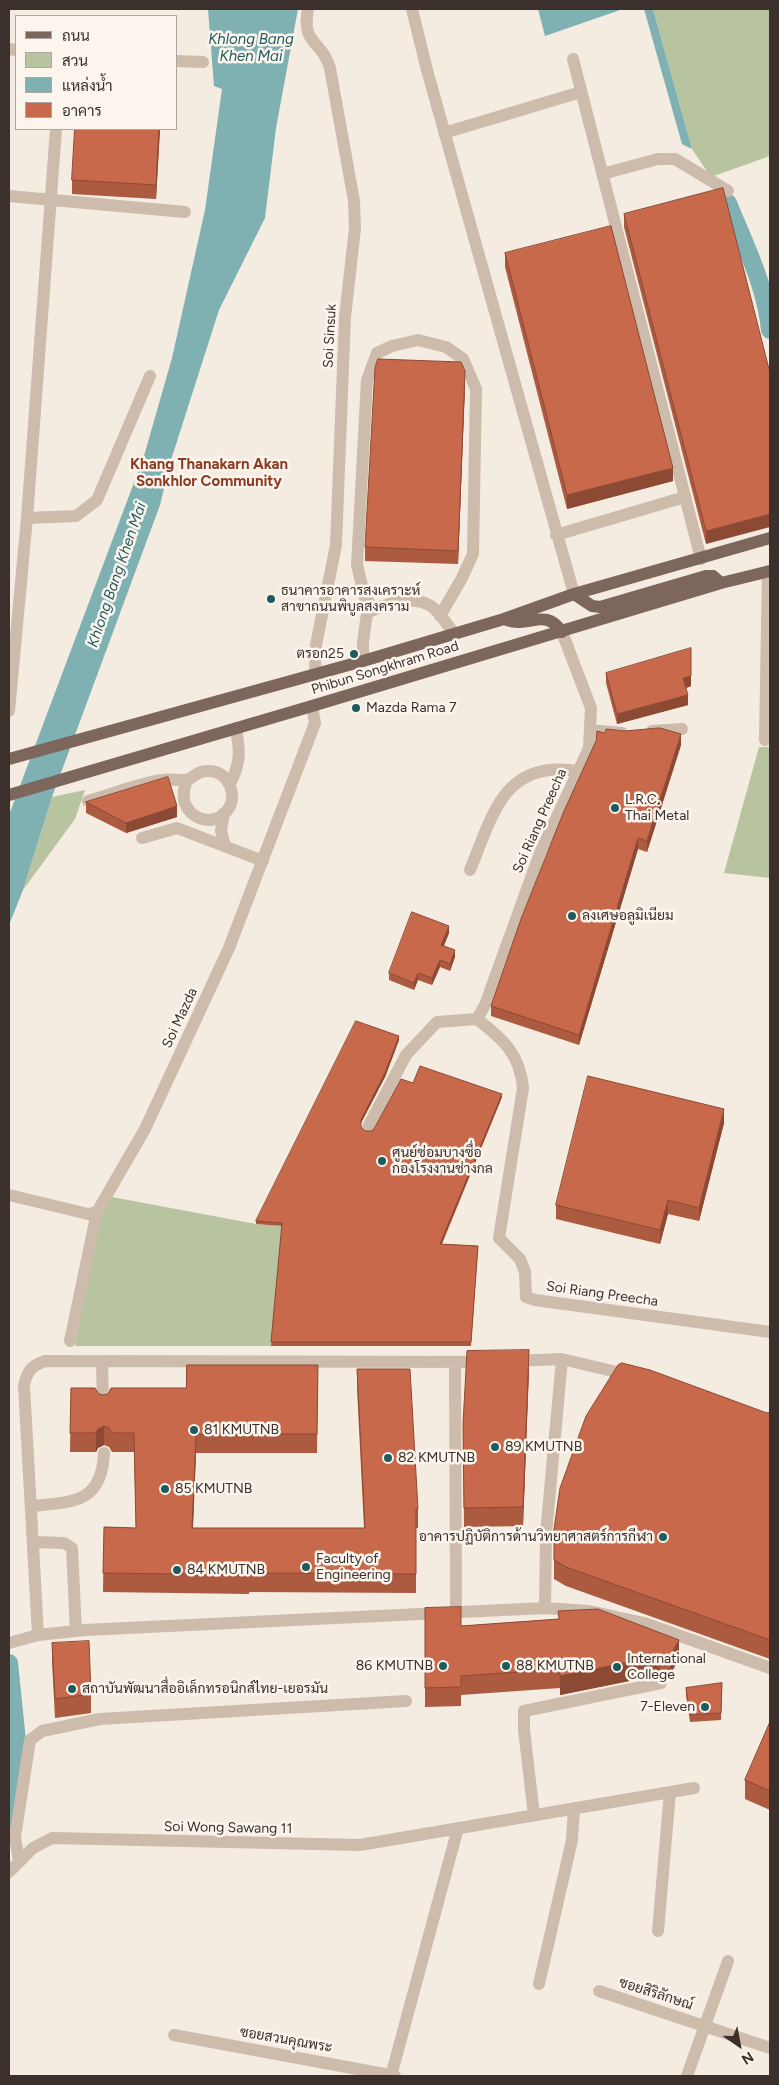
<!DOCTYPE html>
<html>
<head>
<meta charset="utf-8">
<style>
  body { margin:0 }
  #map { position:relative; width:779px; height:2085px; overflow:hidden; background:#f4ebe1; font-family:Figtree,Sarabun,sans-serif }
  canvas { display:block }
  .frame { position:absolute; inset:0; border:10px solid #3b302b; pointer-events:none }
  .legend { position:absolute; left:15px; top:15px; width:162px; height:115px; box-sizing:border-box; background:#fbf5ee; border:1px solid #aea6a0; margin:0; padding:6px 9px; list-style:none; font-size:15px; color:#3b302b }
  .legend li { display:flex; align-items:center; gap:10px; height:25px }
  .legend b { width:25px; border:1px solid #aea6a0 }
  .north { position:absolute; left:714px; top:2020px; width:50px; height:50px; -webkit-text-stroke:4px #fbf5ee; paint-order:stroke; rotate:147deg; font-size:14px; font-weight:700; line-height:20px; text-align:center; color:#3b302b }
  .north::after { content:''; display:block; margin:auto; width:18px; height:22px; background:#3b302b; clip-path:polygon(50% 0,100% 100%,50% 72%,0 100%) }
</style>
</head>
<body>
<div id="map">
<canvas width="779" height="2085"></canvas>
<div class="frame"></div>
<ul class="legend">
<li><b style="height:6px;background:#7d675c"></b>ถนน</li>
<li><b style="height:14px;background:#b8c4a0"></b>สวน</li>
<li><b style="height:14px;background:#7fb0b2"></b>แหล่งน้ำ</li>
<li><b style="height:14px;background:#c8694b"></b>อาคาร</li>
</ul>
<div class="north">N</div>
</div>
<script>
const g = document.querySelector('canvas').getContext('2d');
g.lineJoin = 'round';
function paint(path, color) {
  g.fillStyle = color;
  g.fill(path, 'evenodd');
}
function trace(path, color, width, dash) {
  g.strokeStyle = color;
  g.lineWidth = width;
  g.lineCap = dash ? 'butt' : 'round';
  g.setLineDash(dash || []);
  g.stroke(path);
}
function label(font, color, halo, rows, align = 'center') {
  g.font = font + ' Figtree,Sarabun,sans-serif';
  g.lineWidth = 5;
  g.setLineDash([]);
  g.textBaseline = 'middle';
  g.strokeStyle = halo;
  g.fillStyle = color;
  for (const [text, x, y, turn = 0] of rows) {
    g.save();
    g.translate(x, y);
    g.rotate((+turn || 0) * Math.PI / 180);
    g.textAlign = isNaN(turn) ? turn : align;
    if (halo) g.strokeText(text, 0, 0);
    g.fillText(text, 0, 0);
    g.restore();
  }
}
paint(new Path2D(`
  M653 9H770V156L711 177 692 149Z
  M759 747H770V878L724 873Z
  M85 790 75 819 23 890 52 797Z
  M112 1197 256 1224 282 1226 271 1346H75L100 1216Z`), '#b8c4a0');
paint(new Path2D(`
  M208 9H298L276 128 265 218 219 310 171 460 160 505 52 797 23 890 9 925V815L144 456 172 358 205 210 222 89 214 86Z
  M538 9H623L545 36Z
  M644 9H653L692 149 682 144Z`), '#7fb0b2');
trace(new Path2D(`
  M728 203C744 243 766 286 770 330
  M9 1663 18 1751 9 1835`), '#7fb0b2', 18);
trace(new Path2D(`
  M308 9C301 45 322 40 330 68L354 201 355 228 345 317 336 545 316 645 315 674
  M412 9 427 70 574 594
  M9 49 16 50
  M573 59 701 559
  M176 61 203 62
  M444 133 581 92
  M602 174 658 159H675L728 191
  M9 196 185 212
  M27 518 76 516 97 500 150 376
  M556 535 685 497
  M375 609 365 598 357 565 367 380 377 353 392 346 418 340 446 347 463 359 476 389 473 554 462 578 440 616
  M363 661V642L367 613C385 604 412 594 431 606 440 612 447 625 454 633
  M9 711 27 518 56 129
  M590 730 622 733
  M652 731 682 729
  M765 740 768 571
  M230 784C241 762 240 752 236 728
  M88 801C112 794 137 784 162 780 170 778 183 782 189 779 196 775 200 770 210 771 219 771 227 778 230 786 233 793 233 802 229 808 212 835 170 812 188 779
  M224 813 221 831 225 846
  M142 838 177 828 263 861
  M470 870C493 814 504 759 578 771
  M477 1019 485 1005 540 853 589 748 591 708 562 632
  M368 1127 406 1055 437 1022 477 1019C503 1039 520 1054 523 1088L499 1238 520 1259 525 1272 526 1297 535 1300 770 1332
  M9 1195 88 1214 97 1212
  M70 1341 97 1212 145 1129 229 948 315 723 312 706
  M513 1361 562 1359 629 1375
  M102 1362 103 1406
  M455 1362 456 1610
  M32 1506C73 1502 102 1503 104 1453
  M34 1542 64 1543 72 1548 76 1631
  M545 1608 546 1534 562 1359
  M38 1635 24 1386C27 1371 31 1366 45 1361L483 1362
  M9 1643 38 1635 85 1630 545 1608 589 1611 644 1623 770 1668
  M534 1815 524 1730V1711L661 1683
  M19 1861 15 1837 30 1740 42 1731 100 1719 406 1701
  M9 1872 33 1848 52 1838 360 1845 694 1788
  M658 1931 670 1792
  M539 1984 572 1840 574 1808
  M599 1991 770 2048
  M174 2035 395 2076
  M391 2076 458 1828
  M687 2076 728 1961`), '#cdbbac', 12);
trace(new Path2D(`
  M574 594 592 606 600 607 706 576H713L721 583
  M507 620C530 628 545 607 562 632
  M9 759 363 661 504 619 574 594 770 538
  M9 795 312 706 721 583 770 571`), '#7d675c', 12);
paint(new Path2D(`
  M75 129H160L156 199 72 194V180Z
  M723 188 706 544 624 227V214Z
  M505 253 673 481 567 509 505 267Z
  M465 385 458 564 365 561V547Z
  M606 673 691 686 686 688 688 705 617 724 606 683Z
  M605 733 681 745 647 852 638 849 579 1045 491 1016V1006Z
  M86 802 177 817 126 833 86 813Z
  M449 933 444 946 455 957 450 971 440 967 432 985 418 980 414 990 389 980V973Z
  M399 1040 385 1077 361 1123V1127L365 1131H372L413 1083 502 1097 442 1244 478 1246 471 1346H271L282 1226 256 1224V1221Z
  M724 1123 699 1221 668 1214 660 1244 556 1219V1205Z
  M318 1365 317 1453H196L193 1528H364L357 1388V1369L418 1509V1528H416V1593L249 1592V1594L103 1592 104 1527 136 1528 134 1452H112L109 1447 104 1445 98 1448 96 1452H70L71 1388 103 1395 186 1388Z
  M529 1369 523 1526 464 1527 463 1424Z
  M770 1412V1659L566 1586 554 1579V1529L767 1413Z
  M425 1608 461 1626 558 1619 679 1659 670 1675H659L560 1695V1688L461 1695V1706L425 1707Z
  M52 1643 91 1694V1713L55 1718 52 1661Z
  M722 1683 721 1720 690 1722 686 1695V1688Z
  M770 1722V1810L745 1799V1780Z`), '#ac5a40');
paint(new Path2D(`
  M159 129H160L156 199V185Z
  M465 371V385L458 564V551Z
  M673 468V481L567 509V495Z
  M770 514V527L706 544V531Z
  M691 676V686L683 689V678Z
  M688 695V705L617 724V714Z
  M681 734V745L647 852V841Z
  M177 806V817L126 833V823Z
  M638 838V849L579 1045V1035Z
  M449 926V933L441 952V945Z
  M455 950V957L450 971V964Z
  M440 960V967L432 985V978Z
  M418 973V980L414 990V983Z
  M399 1036V1040L385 1077 361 1123V1120Z
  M502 1094V1097L440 1247V1244Z
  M724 1109V1123L699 1221V1208Z
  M668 1200V1214L660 1244V1230Z
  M529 1350V1369L523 1526V1507Z
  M104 1426V1445L98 1448 96 1452V1433L98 1429Z
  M196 1434V1453L192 1547V1528Z
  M679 1640V1659L670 1675V1656Z
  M659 1656V1675L560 1695V1676Z`), '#8c4a34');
const building = new Path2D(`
  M75 129H159L156 185 72 180Z
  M723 188 770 373V514L706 531 624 214Z
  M611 226 673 468 567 495 505 253Z
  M378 359 461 362 465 371 458 551 365 547 375 368Z
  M691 648V676L683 678 688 695 617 714 606 673Z
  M660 728 681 734 647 841 638 838 579 1035 491 1006 521 919 564 811 596 741 597 731 605 733 606 729 624 731Z
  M168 777 177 806 126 823 86 802Z
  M412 912 449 926 441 945 455 950 450 964 440 960 432 978 418 973 414 983 389 973Z
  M356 1021 399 1036 385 1073 361 1120V1127L365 1131H372L375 1127 401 1079 413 1083 420 1066 502 1094 440 1244 478 1246 471 1342H271L282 1223 256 1221Z
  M588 1076 724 1109 699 1208 668 1200 660 1230 556 1205Z
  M529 1350 523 1507 464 1508 463 1424 467 1351Z
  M622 1363 650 1370 767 1413 770 1412V1640L566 1567 554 1560V1529L560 1488 586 1416 618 1365Z
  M187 1365H318L317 1434H196L192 1528H365L357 1369H410L418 1509H416V1574L249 1573V1575L103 1573 104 1527 136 1528 134 1433H112L109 1428 104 1426 98 1429 96 1433H70L71 1388H95L99 1394 103 1395 108 1394 111 1388H186Z
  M461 1607V1626L559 1619 558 1611 598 1609 679 1640 670 1656H659L560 1676V1669L461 1676V1687L425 1688V1608Z
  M89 1641 91 1694 55 1699 52 1643Z
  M722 1683 721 1713 690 1715 686 1688Z
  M770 1722V1791L745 1780Z`);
paint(building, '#c8694b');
trace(building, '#8c4a34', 1);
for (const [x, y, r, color] of [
  [271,599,5,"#1f5a5e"],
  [354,654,5,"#1f5a5e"],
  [356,708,5,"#1f5a5e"],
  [615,808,5,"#1f5a5e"],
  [572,916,5,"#1f5a5e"],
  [382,1161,5,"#1f5a5e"],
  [194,1430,5,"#1f5a5e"],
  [495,1447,5,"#1f5a5e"],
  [388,1458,5,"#1f5a5e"],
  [165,1489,5,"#1f5a5e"],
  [663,1537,5,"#1f5a5e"],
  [306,1567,5,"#1f5a5e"],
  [177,1570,5,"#1f5a5e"],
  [443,1666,5,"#1f5a5e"],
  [506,1666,5,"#1f5a5e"],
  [617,1667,5,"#1f5a5e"],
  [72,1689,5,"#1f5a5e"],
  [705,1707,5,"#1f5a5e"]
]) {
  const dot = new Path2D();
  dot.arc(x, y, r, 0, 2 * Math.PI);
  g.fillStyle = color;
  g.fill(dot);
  trace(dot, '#fbf5ee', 2);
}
label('14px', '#3b302b', '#fbf5ee', [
  ["Soi Sinsuk",330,336,-87],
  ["Phibun Songkhram Road",385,668,-17],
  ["Soi Riang Preecha",540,821,-66],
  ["Soi Mazda",180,1018,-65],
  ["Soi Riang Preecha",602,1294,8],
  ["Soi Wong Sawang 11",228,1828,1],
  ["ซอยสิริลักษณ์",656,1994,18],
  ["ซอยสวนคุณพระ",286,2040,10]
]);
label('14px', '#3b302b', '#fbf5ee', [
  ["ธนาคารอาคารสงเคราะห์",281,591],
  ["สาขาถนนพิบูลสงคราม",281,607],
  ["ตรอก25",344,654,"right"],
  ["Mazda Rama 7",366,708],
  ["L.R.C.",625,800],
  ["Thai Metal",625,816],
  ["ลงเศษอลูมิเนียม",582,916],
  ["ศูนย์ซ่อมบางซื่อ",392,1153],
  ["กองโรงงานช่างกล",392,1169],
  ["81 KMUTNB",204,1430],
  ["89 KMUTNB",505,1447],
  ["82 KMUTNB",398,1458],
  ["85 KMUTNB",175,1489],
  ["อาคารปฏิบัติการด้านวิทยาศาสตร์การกีฬา",653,1537,"right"],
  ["Faculty of",316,1559],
  ["Engineering",316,1575],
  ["84 KMUTNB",187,1570],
  ["International",627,1659],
  ["College",627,1675],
  ["86 KMUTNB",433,1666,"right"],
  ["88 KMUTNB",516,1666],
  ["สถาบันพัฒนาสื่ออิเล็กทรอนิกส์ไทย-เยอรมัน",82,1689],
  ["7-Eleven",695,1707,"right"]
], 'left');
label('italic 15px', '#1f5a5e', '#fbf5ee', [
  ["Khlong Bang",251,40],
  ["Khen Mai",251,57],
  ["Khlong Bang Khen Mai",117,575,-71]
]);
label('bold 15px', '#8c3b22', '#fbf5ee', [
  ["Khang Thanakarn Akan",209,465],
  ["Sonkhlor Community",209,482]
]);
</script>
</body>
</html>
